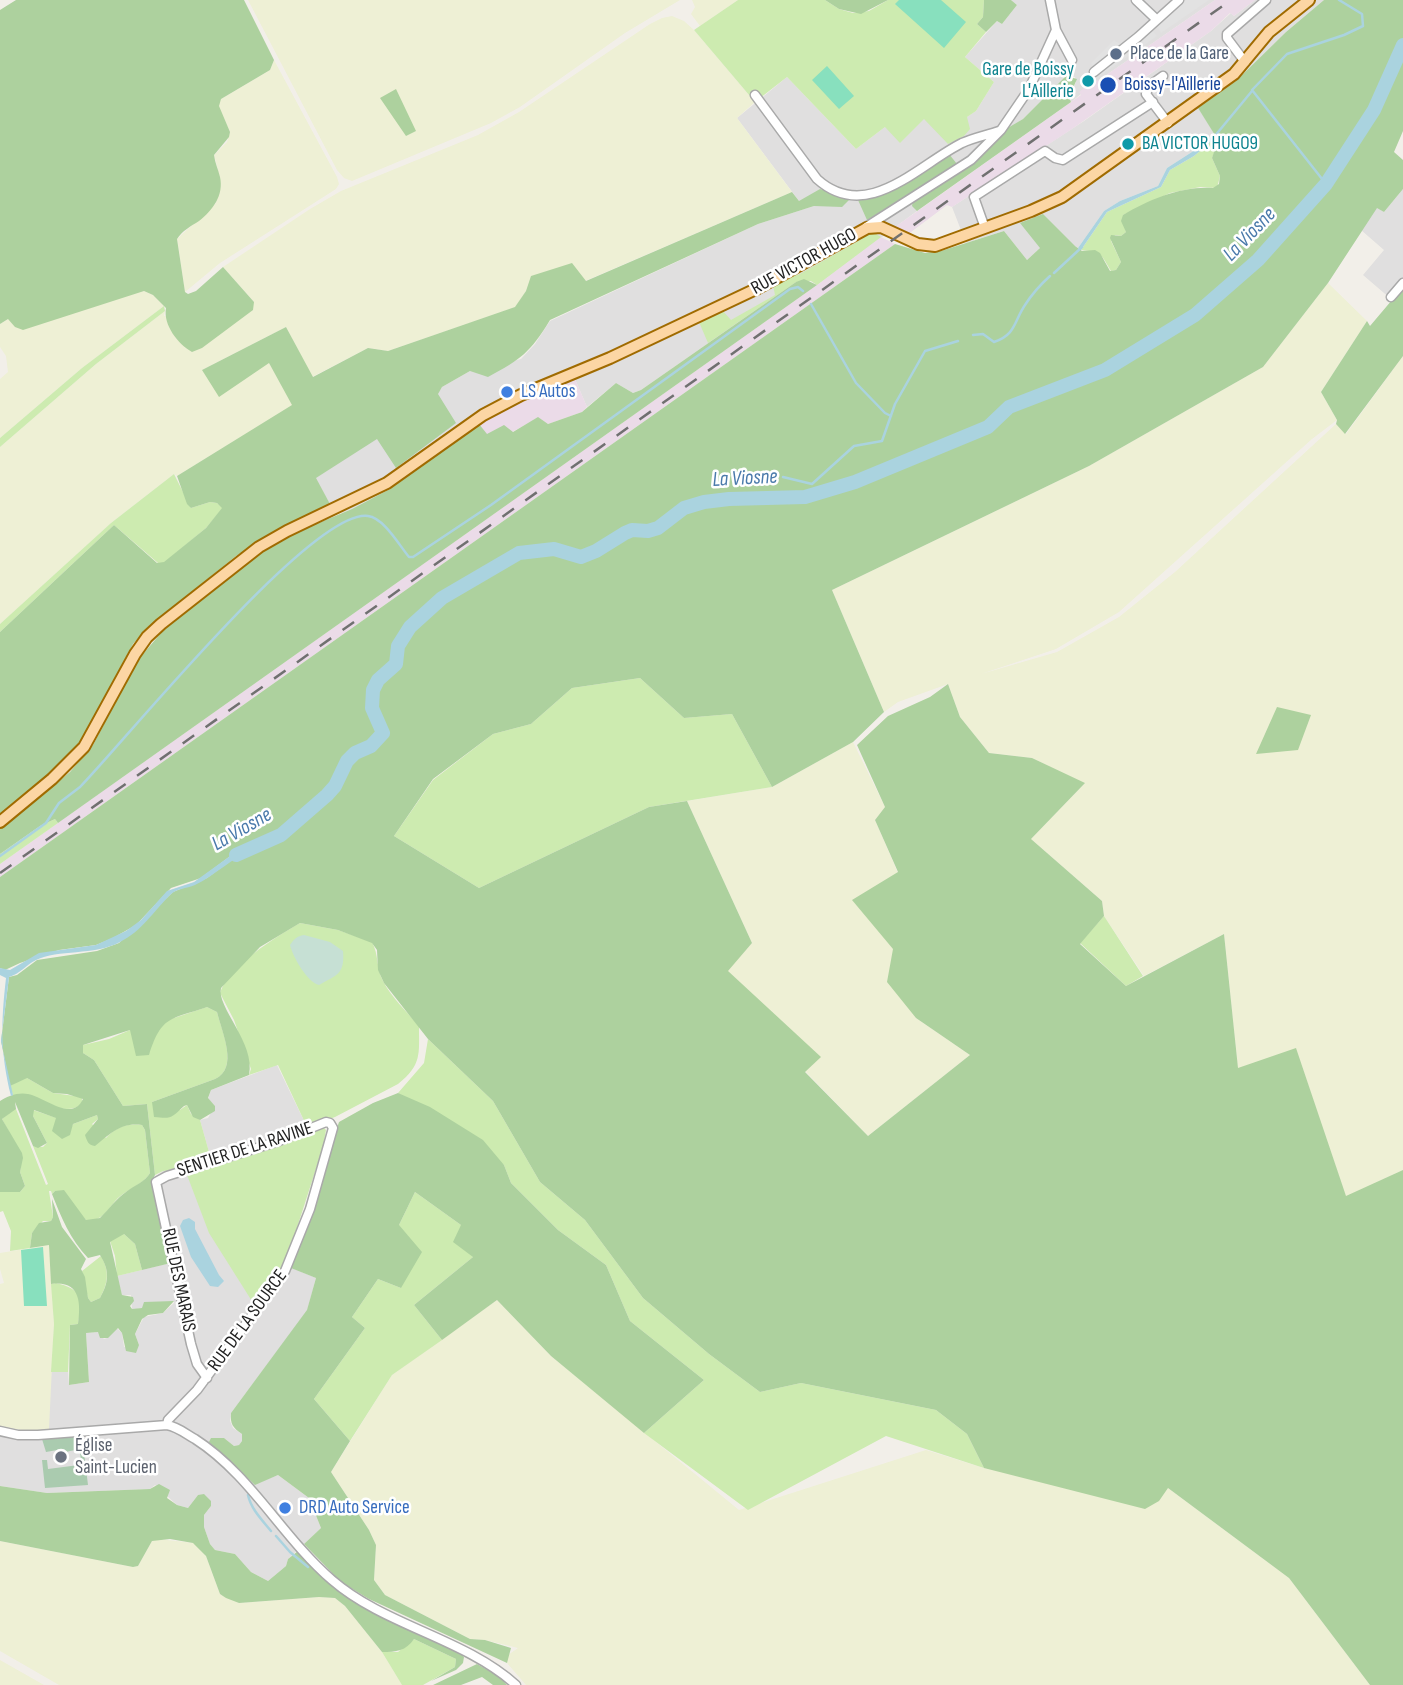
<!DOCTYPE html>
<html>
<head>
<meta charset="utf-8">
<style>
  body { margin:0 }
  canvas { display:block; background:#f2efe9 }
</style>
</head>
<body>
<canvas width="1403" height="1685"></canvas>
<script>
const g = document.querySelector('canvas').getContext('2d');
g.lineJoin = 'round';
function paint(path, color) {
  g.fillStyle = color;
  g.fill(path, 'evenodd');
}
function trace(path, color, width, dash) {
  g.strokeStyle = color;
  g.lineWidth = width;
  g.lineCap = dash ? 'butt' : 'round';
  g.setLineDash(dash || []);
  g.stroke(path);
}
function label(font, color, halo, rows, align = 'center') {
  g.font = font + ' "Sofia Sans Condensed",sans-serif';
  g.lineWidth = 5;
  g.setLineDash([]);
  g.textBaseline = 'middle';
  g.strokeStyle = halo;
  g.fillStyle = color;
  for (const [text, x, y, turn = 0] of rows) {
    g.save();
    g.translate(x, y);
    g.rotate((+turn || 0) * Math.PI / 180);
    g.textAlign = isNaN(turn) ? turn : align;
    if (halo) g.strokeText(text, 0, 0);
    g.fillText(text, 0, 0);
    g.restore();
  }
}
paint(new Path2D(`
  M1011 0H1215L1102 78 1096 82 1091 74 1081 81 1085 87 1081 94 1071 102 1069 97 1076 82 1075 77 1067 76 1023 119 1006 130 912 203 917 211 817 285 811 281 796 282 641 390 633 393 616 383 587 407 575 379 499 412 390 489 352 509 342 513 337 501 330 504 315 478 412 415 434 399 442 387 470 371 521 359 535 344 550 321 758 224 814 206H842L850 199 799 201 737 118 787 77 856 149 885 127 924 119 966 121 967 117 976 111 994 82 965 57 997 21 1002 24 1017 5Z
  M1255 0H1324L1286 32 1236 81 1198 108 1215 134 1195 150 1167 168 1158 186 1120 201 1104 211 1078 248 1075 246 1040 248 1027 260 1004 231 966 243 952 207 1084 121 1211 31 1231 13 1234 16Z
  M1403 189V287L1391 299 1363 275 1384 250 1361 230 1377 207 1384 212Z
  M277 1065 307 1127 285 1265 316 1278 307 1311 231 1413 230 1421 233 1428 242 1434V1441L239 1445 234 1446 224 1438 235 1464 255 1484 278 1475 309 1498 321 1528 288 1559 286 1566 268 1581 251 1572 235 1554 215 1550 210 1544 204 1527V1515L211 1506 198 1495 188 1508 177 1505 155 1485 150 1489 47 1493 0 1486V1426L27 1431 48 1429 51 1372H68L69 1385 89 1382 86 1333 98 1332 104 1339 107 1338 117 1328 122 1333 124 1347 139 1345 135 1334 144 1317 163 1313 174 1303V1301L132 1310 131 1295H122L117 1276 170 1263 151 1183 152 1179 163 1171 183 1169 211 1159 200 1120 208 1118 215 1106 208 1099 211 1090Z`), '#e0dfdf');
paint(new Path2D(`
  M1215 0H1255L1234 16 1230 13 1211 31 1072 129 952 207 947 205 907 235 895 227 1081 95 1079 92 1085 87 1081 81 1091 74 1096 81 1102 78Z
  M881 237 895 244 0 877V864L817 285Z
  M575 379 587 407 582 412 548 424 538 418 512 432 487 435 479 424 499 412Z`), '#ebdbe8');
paint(new Path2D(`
  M248 0H680L625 33 520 107 491 123 352 181 344 178 337 170Z
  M692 0H738L700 26 691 14 695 7Z
  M672 16 684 21 694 30 755 102 737 118 792 192 585 281 526 291 516 307 388 351 368 348 312 377 286 327 202 370 269 363 293 405 177 476 174 474 111 523 0 624V447L96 364 165 311 164 316 254 302 223 267 310 209 341 191 478 135 519 112 650 24 662 18Z
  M274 60 337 177 339 184 336 189 220 263 185 292 177 239 216 203 220 178 214 155 227 142 230 132 218 106 221 99 270 70Z
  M1328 283 1367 321 1321 392 1337 420 1312 439 1119 612 1056 649 981 674 1057 652 1119 617 1175 572 1336 424 1346 434 1403 356V1170L1346 1197 1296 1049 1238 1069 1224 934 1144 976 1104 916 1102 901 1031 839 1084 784 1032 758 989 753 960 717 948 684 898 702 884 712 832 590 1089 466 1263 367Z
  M144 291 153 295 164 306 82 368 0 438V379L8 372 6 356 0 347V324L8 319Z
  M853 742 885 807 875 820 898 873 853 900 894 949 916 1018 970 1055 868 1136 805 1071 820 1057 727 971 752 943 687 801 772 787Z
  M49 1245 54 1324 49 1429 27 1431 0 1426V1284L4 1283 0 1269V1253Z
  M497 1300 551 1356 739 1510 926 1450 984 1468 1168 1488 1289 1578 1370 1685H526L507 1663 508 1655 518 1648 485 1640 470 1639 385 1595 374 1580 376 1545 369 1530 331 1472 392 1375Z
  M158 1539 194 1543 206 1556 220 1594 239 1603 319 1597 335 1598 345 1606 382 1652 402 1685H59L0 1651V1541L133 1567 138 1566 152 1541Z
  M0 1660 44 1685H0Z`), '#eef0d5');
paint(new Path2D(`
  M738 0H825L839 9 853 13 869 11 888 0H984L983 17 977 24 986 32 965 57 994 82 976 111 967 117 970 129 964 136 948 144 924 119 900 143 885 127 856 149 787 77 755 102 694 30Z
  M1217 137 1218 143 1212 158 1220 176 1217 188 1200 187 1170 193 1123 215 1126 232 1121 236 1115 235 1111 241 1121 262 1116 270 1111 271C1101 254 1102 252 1081 250L1107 212 1161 187 1170 170 1194 156Z
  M865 234H876L881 237 817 285 811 281 796 282 708 343 699 322 722 310 731 320 775 295 773 285 795 274 798 275 862 239Z
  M164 306 165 311 96 364 0 447V438L82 368Z
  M174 474 191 508 210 502 217 503 223 508 206 528 164 563H158L114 525 0 632V624L111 523Z
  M640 678 684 718 732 714 772 787 649 807 479 888 394 836 433 780 493 734 531 724 572 688Z
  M55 819 58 823 0 864V854L40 826Z
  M1104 916 1143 976 1126 986 1080 943Z
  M300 923 338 930 372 942C379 955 376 968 383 981 391 997 407 1012 419 1026 419 1054 422 1065 398 1084L335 1117 307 1127 278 1065 249 1075 251 1069 234 1020 220 993C228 966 276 937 300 923Z
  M207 1007 217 1012C222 1032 239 1068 215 1079L152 1102 180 1110 187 1105 191 1114 200 1120 211 1159 183 1169 163 1171 155 1175 147 1104 123 1106 94 1060 83 1053V1045L109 1039 130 1030 157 1031 168 1020Z
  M428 1039 493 1101 540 1182 585 1220 643 1298 709 1354 760 1392 801 1383 936 1410 967 1434 984 1468 886 1436 748 1510 644 1433 704 1380 630 1321 606 1265 558 1230 511 1183 504 1165 398 1093 424 1063Z
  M23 1078H27L53 1093 82 1097V1104C62 1119 35 1096 13 1095L10 1086Z
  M14 1109H16L46 1185 48 1184 33 1146 43 1147 47 1143 33 1116V1110L57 1118 55 1123 71 1128 73 1124 97 1115 98 1119 92 1124 106 1138C116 1127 127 1123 142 1125L145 1130 150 1173C144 1184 128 1189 118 1198 111 1205 106 1215 97 1219 92 1221 91 1221 86 1220L55 1191 52 1194 51 1191H49L53 1217 51 1221H43L32 1233 30 1248 10 1251 11 1231 3 1211 0 1212V1192H20L25 1186 20 1172C24 1156 10 1134 2 1119Z
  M323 1127 326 1130 323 1147 285 1265 255 1306 209 1233 187 1175Z
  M415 1192 461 1225 473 1257 414 1305 442 1340 392 1375 350 1441 314 1399 365 1328 352 1317 378 1279 401 1288 399 1225Z
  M121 1234H124L135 1244 142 1270 117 1276 115 1256 110 1241Z
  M101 1256C110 1272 108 1283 100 1298L91 1302 88 1298 82 1271Z
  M56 1283C83 1289 82 1300 78 1324L70 1325 68 1372H51L54 1324 51 1284Z
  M414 1639 456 1659 455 1667 423 1685H402L382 1652H398Z`), '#cdebb0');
paint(new Path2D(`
  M16 0H244L274 60 270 70 221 99 219 106 230 132 229 137 214 155C215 163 218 169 220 177 224 195 213 210 199 221 191 226 182 231 177 239L185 292 188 294 196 291 223 267 254 302 253 310 202 348 192 352C178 344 163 325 166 308L153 295 144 291 23 330 15 327 8 319 0 324V10Z
  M825 0H888L861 14 839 9Z
  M984 0H1011L1017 5 1002 24 997 21 986 32 977 24 983 17Z
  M1324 0H1403V131L1394 152 1403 160V189L1384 212 1377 208 1328 283 1263 367 1089 466 832 590 884 712 853 742 772 787 732 714 684 718 640 678 572 688 531 724 493 734 433 779 394 836 479 888 649 807 687 801 752 943 728 971 821 1057 805 1072 868 1136 970 1055 916 1018 887 982 893 949 852 900 898 872 875 820 885 807 857 745 888 716 930 697 948 684 960 717 989 753 1032 758 1085 783 1031 839 1102 901 1104 916 1080 944 1126 986 1224 934 1238 1068 1296 1048 1346 1196 1403 1170V1685H1370L1289 1578 1168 1488 1159 1501 1145 1509 984 1468 967 1434 936 1410 801 1383 760 1392 709 1354 643 1298 585 1220 540 1182 493 1101 428 1039 384 983 378 970 377 950 372 943 338 930 300 923 260 947 221 988C216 1007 256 1043 249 1075L211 1090 208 1098 215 1106V1111L200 1120 193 1117 187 1105 184 1106C171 1118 172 1119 154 1117L152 1102 215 1079C239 1068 222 1033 217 1012L207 1007C170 1020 162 1015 149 1055L136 1056 130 1030 83 1045V1053L94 1060 123 1106 147 1104 155 1175 151 1183 171 1263 142 1270 135 1244 124 1234 110 1242 122 1295 133 1297 134 1301 130 1306 132 1309 142 1308 144 1302 174 1301 163 1313 148 1315 142 1319 135 1334 139 1345 136 1353 126 1351 122 1333 118 1328 108 1338H100L98 1332 86 1333 89 1382 69 1385 70 1325 78 1324C81 1302 80 1280 51 1284L49 1245 30 1248 32 1233 39 1223 51 1221 53 1217 52 1199 62 1227 86 1259 81 1269 85 1277 88 1298 91 1302 100 1298C109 1282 110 1271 100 1255L88 1258C70 1239 61 1217 52 1194L55 1191 64 1190 86 1220 100 1218C109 1209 116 1199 126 1192 135 1185 145 1182 150 1173L145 1130 142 1125C121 1122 110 1134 95 1146 88 1145 87 1141 85 1135L98 1119 97 1115 73 1124 70 1135 62 1139 52 1131 56 1118 34 1110 33 1116 47 1143 38 1148 33 1146 15 1102 16 1109 2 1119 22 1153 23 1158 20 1172 25 1186 20 1192H0V1101C8 1096 18 1092 28 1094 45 1097 72 1123 83 1099L67 1094 53 1093 27 1078 10 1086 1 1041 9 977 17 975 37 960 97 951 119 943 173 892 207 878 233 859 254 849 237 851 201 878 171 888 136 925 113 938 96 945 59 950 20 963 5 970 0 968V877L895 244 925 253 941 251 1004 231 1027 260 1040 248 1020 223 1043 214 1075 246 1082 251 1095 250 1100 253 1110 271 1116 270 1121 262 1110 238 1111 235 1121 236 1126 232 1121 221 1123 215C1150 199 1182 186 1213 188L1219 184 1220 176 1212 158 1218 140 1198 108 1236 81 1286 32Z
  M1066 76 1077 79 1069 97 1071 102 917 211 912 206 913 201 1006 129 1023 119Z
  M396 89 416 131 406 136 380 98Z
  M949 154 957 164 867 220 858 200C888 198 924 170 949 154Z
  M820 189 851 198 842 207 814 206 758 224 550 320C530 353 521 359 488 377L470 371 442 387 438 394 456 423 396 468 377 439 316 478 330 504 284 526 236 556 147 628 133 644 80 745 59 767 0 816V632L114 525 157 563 164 562 206 528 222 508 217 503 210 502 191 508 187 504 177 476 292 405 269 363 219 397 202 370 286 327 313 377 368 348 388 351 515 307 526 291 531 276 572 263 586 281 792 192 799 201Z
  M804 279 817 285 58 823 55 819 40 826 0 854V829L70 772 93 745 138 660 166 627 267 548 297 532 352 509 390 489 479 424 487 434 504 425 513 432 538 417 548 424 582 412 616 383 633 393 641 390 796 282Z
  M1403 287V356L1345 434 1336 424 1337 420 1321 392 1367 321 1370 326Z
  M1277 707 1311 715 1298 750 1256 754Z
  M398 1093 430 1107 483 1140 504 1165 511 1183 558 1230 606 1265 630 1321 704 1380 644 1433 551 1356 497 1300 442 1340 414 1305 473 1257 453 1242 461 1225 415 1192 399 1225 422 1252 401 1288 378 1279 352 1317 365 1328 314 1399 350 1441 331 1472 369 1530 376 1545 374 1580 385 1595 470 1639 485 1640 511 1648 507 1663 369 1599 341 1582 304 1544 321 1528 309 1498 278 1475 255 1485 209 1442 211 1438H224L234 1446 239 1445 242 1441V1434C233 1428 230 1424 231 1413L307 1310 316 1278 291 1268 339 1122 373 1103Z
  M159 1484 170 1490 167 1498 177 1505 188 1508 198 1495 204 1494 211 1501V1506L204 1515V1527L210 1544 215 1550 235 1554 251 1572 268 1581 286 1566 288 1559 298 1551C309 1562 319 1575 332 1585 369 1615 417 1634 461 1654L464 1657 463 1663 456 1670 431 1681 455 1667 456 1659 414 1639C406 1651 396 1652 382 1652L345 1606 335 1598 319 1597 239 1603 226 1598 220 1594 206 1556 193 1543 170 1539 152 1541 138 1566 133 1567 0 1541V1486L47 1493 150 1489Z
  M477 1664 500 1677 507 1685H493L482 1677 461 1685H433Z`), '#add19e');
paint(new Path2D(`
  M304 935 330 942 343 951C345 974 337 975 319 985 307 982 293 957 290 945 294 939 297 936 304 935Z`), '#c6e0d4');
paint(new Path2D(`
  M82 1436 88 1485 45 1488 42 1460H47L48 1469 79 1465 81 1462 80 1451C74 1449 70 1452 64 1452L63 1449 46 1452 42 1439Z`), '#aacbaf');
paint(new Path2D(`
  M899 0H941L966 22 944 48 895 4Z
  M827 66 854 96 839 109 812 80Z
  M43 1247 47 1306H24L21 1250Z`), '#88e0be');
paint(new Path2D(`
  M1186 0H1209L1161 33 1156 24Z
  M1146 23 1157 36 1100 76 1091 63 1114 40 1120 44Z`), '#e2e2e2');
paint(new Path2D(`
  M1215 134 1217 137 1194 156 1170 170 1161 187 1107 212 1081 250 1078 248 1104 211 1120 201 1158 186 1167 168 1195 150Z
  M252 845 254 849C231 858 216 875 195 885 186 889 177 888 170 895 153 912 142 931 120 942 94 956 58 949 36 960 26 965 20 974 9 977L1 1041 13 1095 11 1096C0 1052 1 1022 6 978L0 975V968L10 970 39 953 96 945 126 931 141 920 167 891 194 882 237 851Z
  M189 1218 195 1222V1229L219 1275 224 1281 218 1287 210 1286 191 1257 180 1226 183 1220Z`), '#aad3df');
trace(new Path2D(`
  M1214 137 1252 91
  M1326 184 1252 90 1287 54 1344 35 1363 26 1362 14 1339 0
  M1054 273 1082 247
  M811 304 856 383 885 413 891 416
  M973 335 983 334 994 342C1016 335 1014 321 1025 305 1032 294 1040 285 1050 276
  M783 477 812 484 854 446 882 441 895 404 925 351 958 341
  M0 856 46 823 59 803 80 787C125 741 313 508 368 516 384 518 399 545 409 557H413L491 505 790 289 798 287 803 291
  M248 1495C251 1509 262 1520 271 1531
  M276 1536 290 1552 308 1567`), '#aad3df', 2.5);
trace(new Path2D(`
  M236 855 281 835 327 795 335 786 347 761 355 753 371 746 383 733 372 708 373 690 378 680 396 664 398 646 410 627 442 598 519 553 554 549 581 557 596 551 625 533 632 530 648 531 658 528 684 508 704 502 729 499 805 497 855 482 988 427 1009 407 1105 370 1195 315 1258 260 1326 184 1374 110 1403 45`), '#aad3df', 14);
const minor = new Path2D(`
  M1136 0 1156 19
  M1056 30 1072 60
  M1245 62 1227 38V34L1266 0
  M1094 72 1138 37 1179 0
  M1163 76 1149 86 1146 94 1168 123
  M755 95 817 179C867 224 918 165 962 143 973 138 987 135 999 131
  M866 227 971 160 1001 130 1029 89 1056 30 1050 0
  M985 228 974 197 1045 151 1055 158 1063 160 1153 102
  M1391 297 1403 283
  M167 1425 168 1420 197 1390 285 1271 310 1209 333 1128 330 1123 326 1122 279 1141 167 1176 156 1182 191 1344 197 1364 207 1378
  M0 1431 18 1435H38L167 1425C178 1427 186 1434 195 1439 251 1475 282 1537 332 1580 385 1626 464 1638 516 1685`);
const major = new Path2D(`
  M0 822 52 779 84 747 135 654 147 637 161 624 259 547 287 531 387 483 483 415 521 395 610 358 756 289 867 228 881 227 918 244 935 246 1031 211 1062 197 1234 74 1269 32 1309 0`);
trace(minor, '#a9a9a9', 11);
trace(major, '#a06b00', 14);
trace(minor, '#fff', 8);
trace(major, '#fcd6a4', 10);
trace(new Path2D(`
  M0 873 1231 0`), '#707070', 2.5, [14, 14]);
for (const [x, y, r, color] of [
  [1116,54,7,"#5c6f8a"],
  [1088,81,7,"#0f9aa8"],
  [1108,85,9,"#1a4fb4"],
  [1128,144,7,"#0f9aa8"],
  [507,392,7,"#3f7fe0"],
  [61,1457,7,"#6b7280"],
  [285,1508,7,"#3f7fe0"]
]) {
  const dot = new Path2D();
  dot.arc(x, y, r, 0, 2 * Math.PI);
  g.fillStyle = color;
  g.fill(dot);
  trace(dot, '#fff', 2.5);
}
label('19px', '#4e5e75', '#fff', [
  ["Place de la Gare",1130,54]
], 'left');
label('19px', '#0d838f', '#fff', [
  ["Gare de Boissy",1074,70],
  ["L'Aillerie",1074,92],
  ["BA VICTOR HUGO9",1142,144,"left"]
], 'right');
label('19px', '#164399', '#fff', [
  ["Boissy-l'Aillerie",1124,85]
], 'left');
label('19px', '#222', '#fff', [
  ["RUE VICTOR HUGO",804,262,-29],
  ["SENTIER DE LA RAVINE",245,1150,-18],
  ["RUE DES MARAIS",178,1280,78],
  ["RUE DE LA SOURCE",248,1321,-54]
]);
label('19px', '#366cbe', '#fff', [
  ["LS Autos",521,392],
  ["DRD Auto Service",299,1508]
], 'left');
label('19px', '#5b616d', '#fff', [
  ["Église",75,1446],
  ["Saint-Lucien",75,1468]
], 'left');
label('italic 21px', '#4a7aab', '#fff', [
  ["La Viosne",1250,235,-46],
  ["La Viosne",745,479,-3],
  ["La Viosne",242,830,-30]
]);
</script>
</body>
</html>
